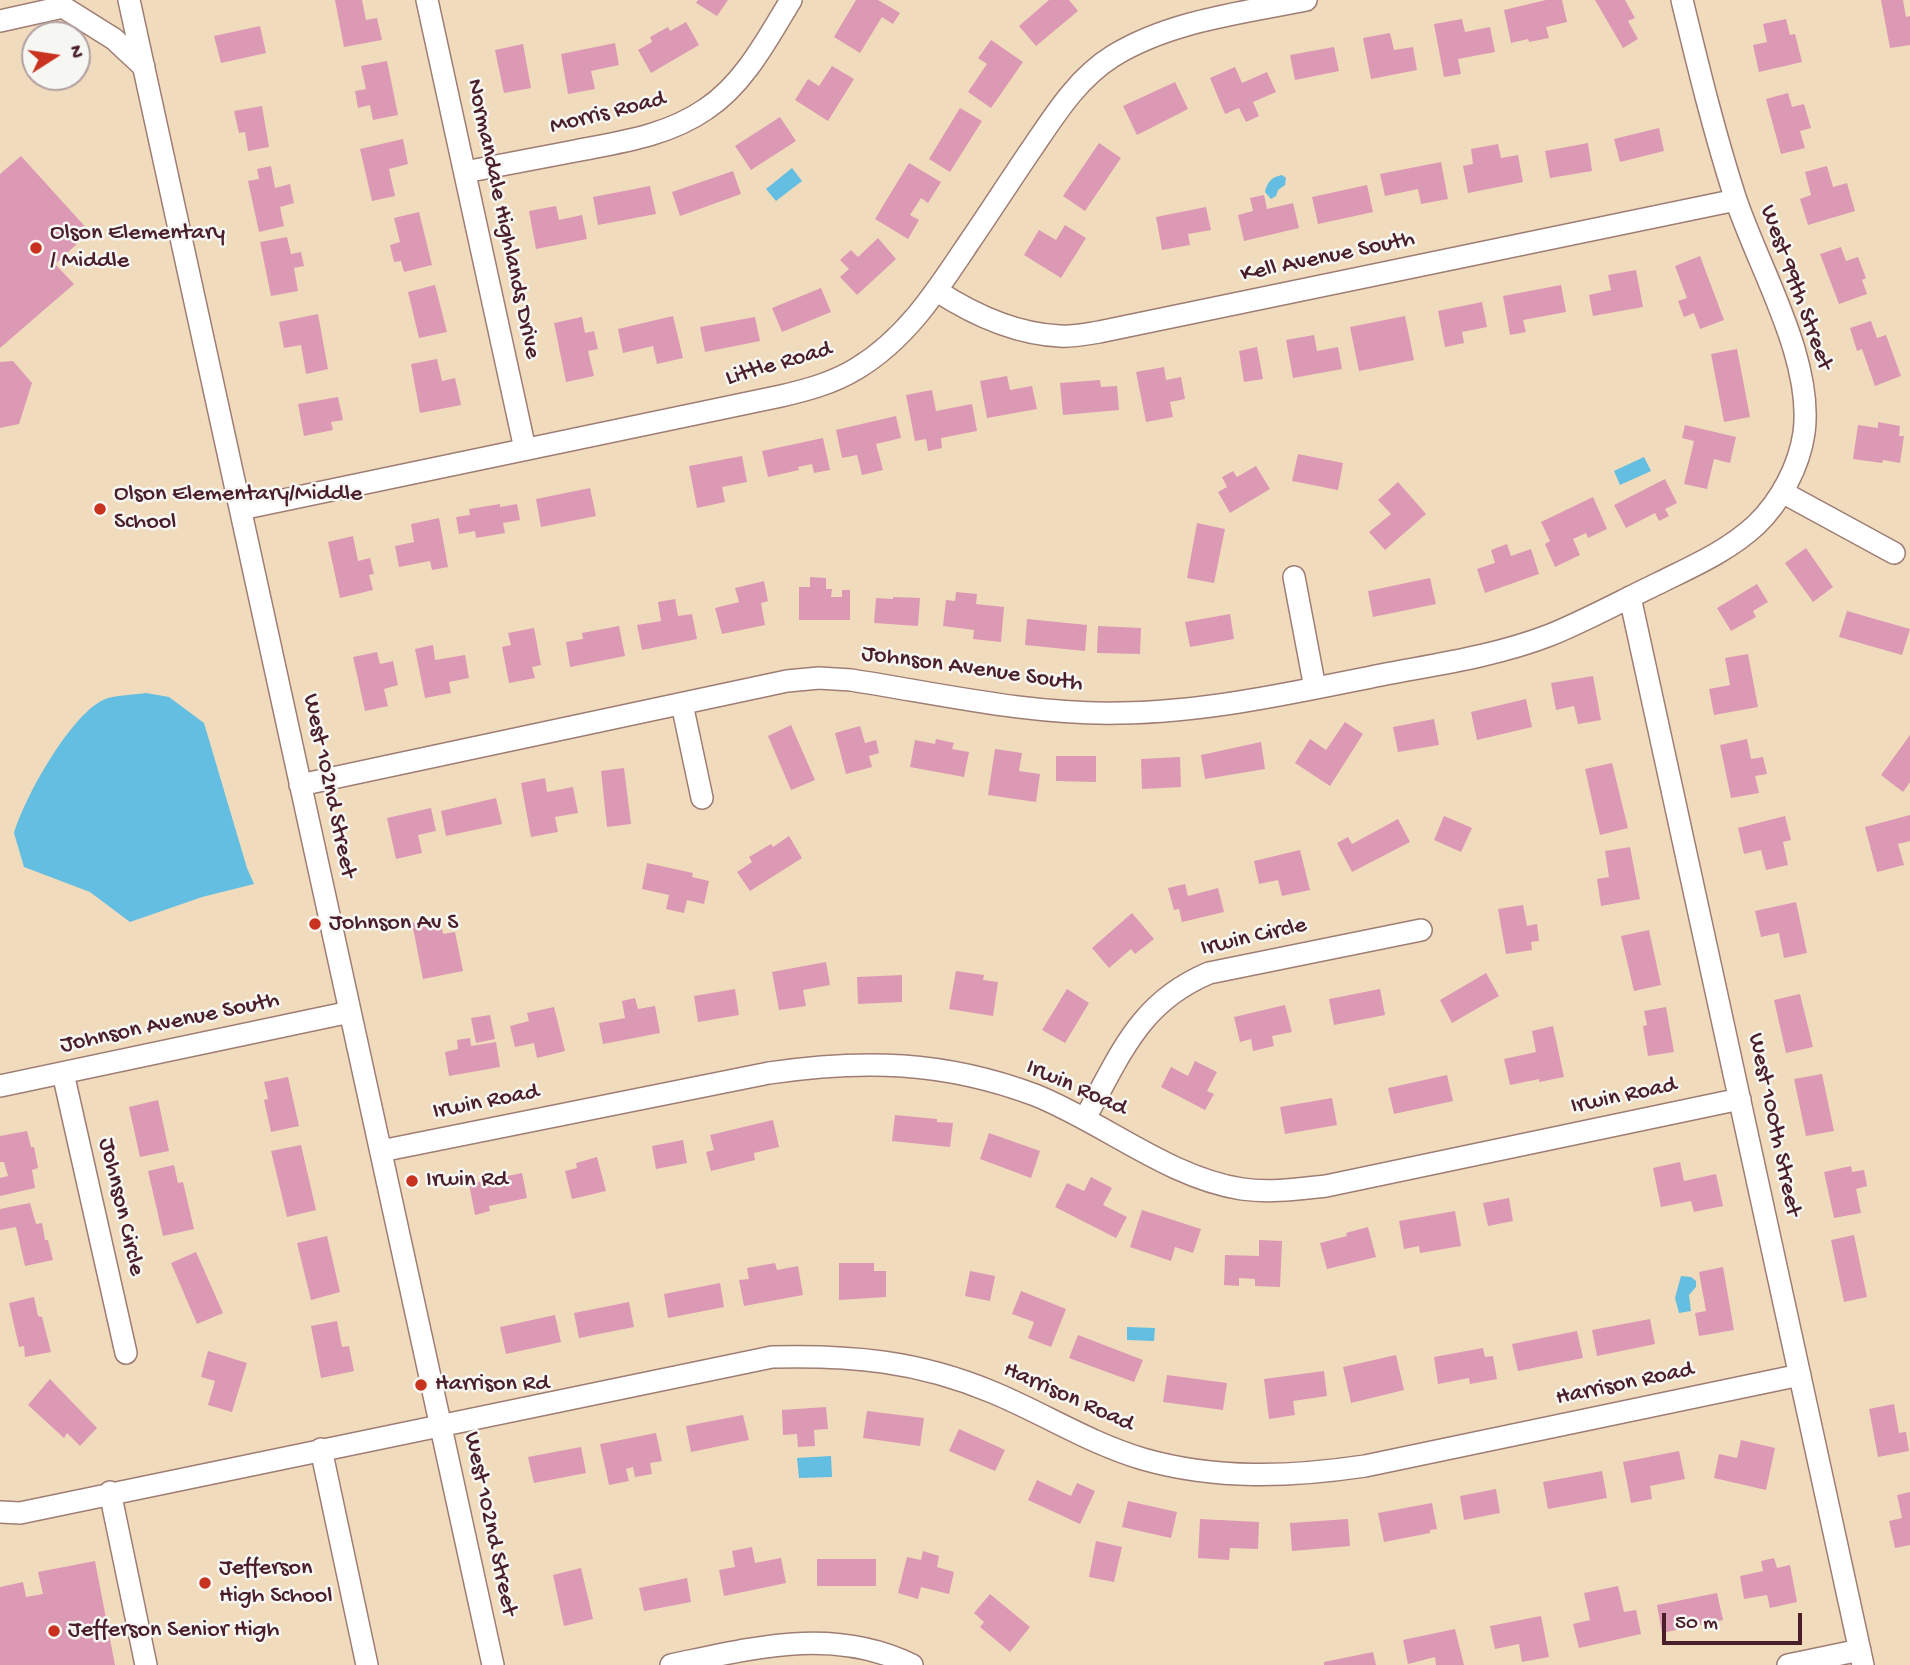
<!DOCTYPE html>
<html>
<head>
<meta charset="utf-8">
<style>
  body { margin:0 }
  #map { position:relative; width:1910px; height:1665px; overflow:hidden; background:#f1dbbd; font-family:"Gochi Hand",sans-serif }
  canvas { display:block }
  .north { position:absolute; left:21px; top:21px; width:70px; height:70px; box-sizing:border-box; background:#f6f6f2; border:2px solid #b1a0a2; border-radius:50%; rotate:78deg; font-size:19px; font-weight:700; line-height:28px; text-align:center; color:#4a1f2b }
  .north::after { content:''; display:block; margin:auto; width:24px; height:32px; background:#c8321e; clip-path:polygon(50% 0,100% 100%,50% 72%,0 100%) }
  .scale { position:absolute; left:1662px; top:1613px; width:140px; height:32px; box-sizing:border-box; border:4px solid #4a1f2b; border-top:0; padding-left:9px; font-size:21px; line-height:24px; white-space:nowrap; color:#4a1f2b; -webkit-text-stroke:5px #f6f6f2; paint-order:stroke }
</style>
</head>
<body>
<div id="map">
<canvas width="1910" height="1665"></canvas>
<div class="north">N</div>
<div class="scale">50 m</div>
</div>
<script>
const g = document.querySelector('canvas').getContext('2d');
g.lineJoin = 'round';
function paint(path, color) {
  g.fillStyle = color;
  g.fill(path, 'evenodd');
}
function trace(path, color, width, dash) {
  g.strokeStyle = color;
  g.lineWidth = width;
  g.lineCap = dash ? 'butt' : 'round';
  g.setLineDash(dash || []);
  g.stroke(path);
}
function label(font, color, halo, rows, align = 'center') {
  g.font = font + ' "Gochi Hand",sans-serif';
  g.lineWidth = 5;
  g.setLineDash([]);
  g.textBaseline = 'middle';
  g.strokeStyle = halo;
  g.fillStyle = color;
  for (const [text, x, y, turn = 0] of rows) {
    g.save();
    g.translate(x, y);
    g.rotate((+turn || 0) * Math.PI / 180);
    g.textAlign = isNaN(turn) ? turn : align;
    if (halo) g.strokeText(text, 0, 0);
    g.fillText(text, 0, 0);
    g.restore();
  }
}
paint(new Path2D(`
  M792 168 802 181 776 201 766 189Z
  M1282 175 1286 178 1285 185 1278 190 1276 196 1271 199 1265 192C1267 182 1272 177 1282 175Z
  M1644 457 1651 471 1620 485 1614 471Z
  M146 693 169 697 204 723 247 868 254 884 202 897 130 922 90 892 24 867 14 833C25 797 69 717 103 700 114 695 133 695 146 693Z
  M1681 1276 1691 1277 1696 1281V1287L1689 1295 1691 1311 1679 1313 1675 1298Z
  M1127 1327 1155 1328 1154 1341 1127 1340Z
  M831 1456 832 1477 799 1478 797 1458Z`), '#63bee1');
paint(new Path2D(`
  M335 0H362L366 20 377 18 382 40 344 47Z
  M698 0H728L717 16 696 3Z
  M856 0H878L900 13 893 24 882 17 860 53 834 37Z
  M1049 0H1069L1078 11 1036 46 1019 26Z
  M1546 0H1562L1567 22 1546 27 1549 38 1529 42 1528 39 1511 43 1504 10Z
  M1595 0H1625L1635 18 1628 21 1638 39 1623 48Z
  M1881 0H1903L1906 17 1910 16V45L1890 48Z
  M1462 19 1465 32 1490 27 1495 52 1458 59 1461 74 1444 77 1434 24Z
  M1786 19 1790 35 1795 34 1802 62 1759 72 1753 45 1767 42 1763 24Z
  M686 22 699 45 651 73 638 50 652 42 650 37 668 27 670 31Z
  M260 26 266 53 221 63 214 36Z
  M1390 33 1394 50 1413 47 1417 70 1371 79 1363 38Z
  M991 40 1023 62 991 108 968 92 987 64 978 58Z
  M615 43 619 65 591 71 595 89 568 94 561 54Z
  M523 44 531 88 504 93 495 50Z
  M1334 47 1339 71 1295 80 1290 55Z
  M387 61 398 115 373 120 370 105 358 108 355 91 366 89 361 66Z
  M832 66 854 79 828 121 795 100 808 79 819 86Z
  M1235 67 1242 83 1267 72 1276 92 1253 102 1259 116 1246 122 1239 108 1225 114 1210 78Z
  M1175 82 1188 109 1137 135 1123 106Z
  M1788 93 1792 107 1804 104 1811 128 1800 131 1805 148 1781 154 1766 99Z
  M262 106 269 147 248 151 245 132 239 133 234 111Z
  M960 108 982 121 950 172 929 159Z
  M780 117 796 141 751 170 735 146Z
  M1659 128 1664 151 1620 162 1614 139Z
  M403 139 408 164 389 169 395 196 372 201 360 149Z
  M1099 143 1121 158 1085 211 1063 196Z
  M1588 143 1592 171 1550 178 1545 151Z
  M1498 144 1501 158 1518 155 1523 182 1468 193 1463 166 1473 164 1471 149Z
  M21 156 90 232 55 264 74 284 0 348V174Z
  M1441 162 1448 199 1421 204 1418 189 1385 196 1380 174Z
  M909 163 941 182 928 203 921 198 910 215 919 220 908 239 875 219Z
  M271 166 275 188 290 184 294 203 280 207 284 226 259 232 248 181 259 179 257 169Z
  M1827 166 1833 187 1847 183 1855 211 1808 225 1800 199 1811 195 1805 172Z
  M733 171 741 194 680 216 672 192Z
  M1367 185 1373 212 1318 224 1312 197Z
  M650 186 656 214 598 225 593 197Z
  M1264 195 1267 209 1293 203 1299 228 1244 241 1238 215 1253 211 1250 198Z
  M556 206 559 220 582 215 587 239 536 249 529 211Z
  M1206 207 1211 230 1188 234 1190 245 1162 250 1156 217Z
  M419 212 432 265 404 272 401 261 394 262 390 245 400 242 394 218Z
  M1065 225 1086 238 1061 278 1024 255 1039 230 1056 240Z
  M287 237 291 254 301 252 304 266 294 268 298 291 271 296 260 242Z
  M878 238 896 259 857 295 840 277 849 269 840 260 851 250 858 257Z
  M1841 247 1846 261 1858 257 1866 278 1862 280 1867 294 1839 304 1820 254Z
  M1700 256 1724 320 1700 329 1694 313 1684 317 1678 301 1687 298 1675 266Z
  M1636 270 1643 307 1593 316 1589 295 1611 290 1608 275Z
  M435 285 447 332 419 338 408 292Z
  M1561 285 1566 312 1523 320 1526 332 1510 335 1503 296Z
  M821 288 831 312 782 332 772 308Z
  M1482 302 1487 327 1462 332 1464 343 1445 347 1438 311Z
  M318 314 328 369 306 374 301 345 284 348 279 322Z
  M673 316 683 358 657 364 653 346 623 353 618 329Z
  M1405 316 1414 360 1359 371 1350 327Z
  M582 317 585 333 594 331 598 349 588 351 594 376 566 382 554 323Z
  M755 317 760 341 705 352 700 327Z
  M1871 321 1877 338 1886 335 1901 376 1875 386 1862 349 1857 351 1850 328Z
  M1314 335 1317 351 1338 347 1342 369 1293 378 1286 340Z
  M1257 347 1263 379 1244 382 1239 351Z
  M1737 349 1750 417 1724 422 1711 354Z
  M437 359 442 381 455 378 461 405 420 413 411 364Z
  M13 361 32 383 19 424 0 428V362Z
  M1164 367 1166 380 1181 377 1185 399 1170 402 1173 417 1146 422 1136 372Z
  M1007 376 1010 390 1032 386 1037 409 987 418 980 381Z
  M1100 380 1101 387 1117 386 1119 410 1063 415 1060 383Z
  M932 390 936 411 972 404 977 431 941 438 942 448 928 451 926 439 915 441 906 395Z
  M338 397 343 420 331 422 333 430 304 436 298 404Z
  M896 416 901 438 876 444 883 470 862 475 857 455 842 458 836 430Z
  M1878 422 1900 426 1899 436H1904L1900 463 1883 460 1882 463 1853 459 1858 425 1878 428Z
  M1685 425 1736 437 1730 463 1714 459 1707 489 1684 484 1694 441 1682 438Z
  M823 438 830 470 814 473 812 464 798 467 799 470 768 477 762 451Z
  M1298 454 1343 463 1338 490 1292 481Z
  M742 456 747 482 722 487 725 502 697 508 689 466Z
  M1256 466 1270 489 1230 513 1218 492 1227 487 1222 477 1233 471 1237 477Z
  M1665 479 1677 503 1665 509 1669 516 1659 521 1655 513 1626 528 1614 505Z
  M1398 482 1426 514 1385 550 1369 532 1391 514 1378 500Z
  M590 488 596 516 541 527 536 499Z
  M1593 497 1607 529 1588 538 1586 533 1573 539 1580 555 1555 567 1545 544 1550 541 1541 522Z
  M500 504V507L517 504 520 520 503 523 505 533 476 538 475 531 459 534 456 517 470 515 469 509Z
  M439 518 448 567 432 570 430 561 399 567 395 546 414 542 411 524Z
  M1197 523 1225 529 1214 583 1187 578Z
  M353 536 358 561 370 558 374 574 369 575 373 590 340 598 328 542Z
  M1507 544 1511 556 1531 549 1539 574 1485 593 1477 569 1495 563 1491 550Z
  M1806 548 1833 587 1813 602 1785 563Z
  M810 577 826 578V589H832L831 597H842V590H850V620H799V587H810Z
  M1430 578 1436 604 1373 617 1368 591Z
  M764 581 768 601 761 603 765 625 722 634 715 608 739 602 735 588Z
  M1757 584 1768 602 1753 611 1756 617 1731 631 1717 608Z
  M956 592 977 594 976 604 1004 607 1001 642 973 639 974 630 943 626 946 600 955 601Z
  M893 597 920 598 918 626 874 623 876 598 893 599Z
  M675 599 678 616 692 614 697 639 642 650 637 625 661 621 658 602Z
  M1847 611 1910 629 1902 655 1839 637Z
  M1230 614 1234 639 1190 647 1185 622Z
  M1027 619 1087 625 1085 651 1025 645Z
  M619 626 625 656 570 667 566 642 583 639 582 633Z
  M1098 626 1141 628 1140 654 1097 653Z
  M534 628 541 665 532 667 535 678 509 683 502 647 511 645 508 633Z
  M433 645 435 660 465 655 469 678 449 682 451 693 425 698 415 649Z
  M377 652 380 664 393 661 398 685 384 689 388 706 365 711 353 657Z
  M1748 654 1758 707 1714 715 1709 689 1730 685 1725 658Z
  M1593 676 1601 720 1578 724 1574 706 1556 710 1551 683Z
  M1526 699 1532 727 1477 740 1471 712Z
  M1434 719 1439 745 1398 752 1393 727Z
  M1345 722 1363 734 1330 786 1295 763 1310 739 1326 750Z
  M791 725 815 780 791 790 768 736Z
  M860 726 865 743 876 740 879 753 869 756 872 767 846 774 835 733Z
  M1910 735V782L1903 792 1881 775Z
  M936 739 954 743 952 749 969 752 964 777 910 767 915 740 935 744Z
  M1747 739 1751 759 1763 757 1767 774 1755 776 1759 793 1731 798 1720 745Z
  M1261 742 1265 769 1205 779 1201 755Z
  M995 749 1022 753 1019 771 1040 774 1036 802 988 795Z
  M1056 756H1096V782L1056 781Z
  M1180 757 1181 787 1142 789 1141 759Z
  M1612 763 1628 828 1600 835 1585 769Z
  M624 768 631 824 607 827 601 771Z
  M545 778 547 792 573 787 578 813 555 817 558 832 531 837 521 783Z
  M496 798 502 824 446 836 441 811Z
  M431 808 436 831 418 835 422 853 396 859 387 818Z
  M1910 815V841L1898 844 1904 865 1877 872 1865 827Z
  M1444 816 1472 828 1461 852 1434 840Z
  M1785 816 1791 840 1783 842 1788 865 1766 870 1761 850 1744 854 1738 828Z
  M1398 819 1410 842 1352 872 1337 843 1348 837 1352 844Z
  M789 836 802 858 750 891 737 872 752 862 749 857 771 844 773 847Z
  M1630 847 1640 899 1601 906 1597 879 1609 877 1605 851Z
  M1300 850 1310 890 1282 896 1278 880 1259 884 1254 861Z
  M647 863 693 873 692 877 709 881 704 904 687 900 684 913 666 909 669 895 642 889Z
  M1185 884 1188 896 1218 888 1224 912 1182 922 1179 909 1174 910 1168 888Z
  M1796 902 1807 953 1784 958 1779 933 1761 937 1755 911Z
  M1523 905 1527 926 1537 924 1539 941 1531 942 1532 950 1506 954 1498 909Z
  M1132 913 1154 939 1135 954 1131 949 1109 968 1092 948Z
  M440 917 443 934 455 932 463 971 423 979 412 923Z
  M1649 930 1661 985 1634 991 1621 936Z
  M826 962 830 985 803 990 806 1006 779 1010 772 972Z
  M956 971 984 975 983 980 998 982 993 1016 949 1009Z
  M1486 973 1499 996 1452 1023 1440 1000Z
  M902 975V1002L858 1004 857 977Z
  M735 989 739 1015 698 1022 694 996Z
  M1067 989 1089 1003 1065 1043 1042 1030Z
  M1380 989 1385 1015 1334 1025 1329 999Z
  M1800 994 1813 1047 1786 1053 1774 1000Z
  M635 998 638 1009 655 1006 660 1033 603 1044 599 1023 625 1018 622 1001Z
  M1285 1005 1292 1032 1272 1036 1274 1046 1253 1051 1251 1039 1240 1042 1234 1017Z
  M554 1007 565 1051 537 1058 534 1043 515 1047 510 1026 529 1021 527 1013Z
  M1666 1007 1674 1052 1648 1056 1643 1026 1647 1025 1644 1011Z
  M490 1015 495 1039 476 1043 471 1018Z
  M1553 1026 1564 1077 1539 1082V1079L1510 1085 1504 1059 1536 1052 1532 1031Z
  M470 1038 471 1046 496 1042 500 1067 449 1076 445 1052 458 1049 457 1040Z
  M1195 1061 1217 1072 1207 1091 1214 1094 1205 1110 1161 1087 1171 1067 1188 1076Z
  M1822 1074 1834 1131 1806 1136 1794 1079Z
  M1447 1075 1453 1101 1394 1114 1388 1088Z
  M288 1077 299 1126 271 1132 264 1100 268 1099 264 1082Z
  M1332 1098 1337 1125 1285 1134 1280 1107Z
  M158 1100 169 1151 140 1157 129 1107Z
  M895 1115 937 1119V1122L953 1123 950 1147 892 1141Z
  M773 1120 779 1147 754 1153 755 1160 711 1171 706 1152 714 1150 710 1135Z
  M27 1131 31 1147H34L38 1168 32 1170 35 1188 0 1196V1178L8 1176 4 1162H0V1136Z
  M989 1133 1040 1151 1031 1178 980 1159Z
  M683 1140 687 1163 656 1169 652 1146Z
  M301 1145 316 1210 287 1217 271 1151Z
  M597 1157 606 1191 572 1199 565 1171 577 1168 576 1163Z
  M1680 1162 1684 1181 1716 1174 1723 1206 1694 1212 1691 1201 1661 1207 1653 1168Z
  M174 1165 178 1183 183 1182 194 1229 163 1236 148 1171Z
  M1851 1166 1852 1172 1864 1170 1867 1186 1856 1189 1861 1213 1834 1218 1824 1172Z
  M522 1173 527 1198 489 1206 490 1211 475 1215 469 1184Z
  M1091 1177 1112 1188 1103 1205 1127 1217 1116 1238 1055 1207 1067 1183 1084 1191Z
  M1509 1198 1513 1221 1488 1226 1483 1203Z
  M30 1203 36 1224 42 1223 45 1240H48L53 1260 25 1266 16 1227 0 1230V1209Z
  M1142 1210 1201 1229 1193 1253 1175 1247 1171 1261 1130 1247Z
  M1455 1211 1461 1246 1420 1253 1419 1246 1404 1249 1399 1221Z
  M1368 1227 1376 1257 1327 1269 1320 1243 1347 1236 1346 1233Z
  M1854 1235 1867 1297 1844 1302 1831 1240Z
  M327 1236 340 1292 311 1300 297 1243Z
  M1259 1240 1282 1241 1280 1287 1255 1286V1279L1239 1278V1286L1224 1285 1225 1255 1259 1256Z
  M196 1252 223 1313 197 1324 171 1263Z
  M775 1263 777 1270 798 1266 803 1295 744 1306 739 1280 749 1279 747 1268Z
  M839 1263H874V1271H886V1297L839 1300Z
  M1723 1267 1734 1330 1699 1336 1695 1313 1706 1311 1699 1272Z
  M970 1271 995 1276 990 1301 965 1296Z
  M720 1283 724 1307 668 1318 664 1294Z
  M1021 1291 1066 1309 1051 1347 1028 1338 1034 1322 1012 1314Z
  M34 1297 38 1316 42 1317 51 1352 25 1357 24 1346 19 1347 9 1303Z
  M629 1302 634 1327 579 1338 574 1313Z
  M555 1315 561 1342 506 1354 500 1327Z
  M1650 1319 1655 1344 1597 1356 1592 1330Z
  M337 1321 342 1347 349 1346 354 1371 321 1378 311 1326Z
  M1577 1331 1583 1358 1518 1371 1512 1344Z
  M1078 1335 1143 1360 1134 1382 1069 1358Z
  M1483 1348 1485 1357 1493 1356 1497 1379 1470 1384 1469 1378 1438 1384 1434 1357Z
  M208 1351 247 1363 232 1412 208 1405 215 1381 201 1377Z
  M1396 1355 1404 1390 1351 1403 1343 1367Z
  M1324 1371 1327 1396 1293 1401 1295 1415 1269 1419 1264 1379Z
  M1167 1375 1227 1383 1223 1410 1163 1402Z
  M50 1379 97 1428 80 1446 67 1433 64 1438 28 1405Z
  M1894 1404 1899 1433 1906 1432 1909 1451 1878 1457 1869 1409Z
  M826 1407 828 1429 814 1430 815 1446 798 1447 797 1434 783 1435 782 1410Z
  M867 1411 924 1418 920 1446 863 1438Z
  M743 1415 749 1440 691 1452 686 1426Z
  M959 1429 1005 1450 995 1471 949 1451Z
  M656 1433 662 1461 650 1463 652 1474 635 1477 633 1467 626 1469 629 1481 609 1485 600 1444Z
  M1741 1440 1775 1448 1766 1490 1714 1478 1719 1454 1737 1458Z
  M581 1447 586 1473 534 1483 528 1457Z
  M1679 1451 1685 1479 1650 1486 1652 1499 1631 1503 1623 1462Z
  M1602 1471 1607 1498 1548 1509 1543 1482Z
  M1037 1480 1071 1496 1077 1483 1095 1491 1080 1524 1028 1500Z
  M1496 1489 1500 1513 1464 1520 1460 1496Z
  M1910 1492V1545L1895 1548 1889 1521 1902 1518 1897 1495Z
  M1128 1501 1177 1512 1171 1538 1122 1527Z
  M1432 1503 1437 1529 1430 1530V1533L1384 1542 1378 1513Z
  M1200 1519 1259 1522 1258 1549 1230 1548 1229 1560 1198 1558Z
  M1348 1519 1350 1546 1292 1551 1290 1523Z
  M1096 1541 1122 1547 1114 1582 1089 1577Z
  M752 1547 755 1563 781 1558 786 1583 724 1596 719 1570 735 1567 732 1551Z
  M923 1551 939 1556 937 1567 954 1572 949 1594 921 1587 918 1599 898 1593 907 1557 921 1560Z
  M1774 1558 1777 1568 1790 1565 1797 1602 1770 1608 1767 1595 1744 1599 1740 1576 1763 1571 1761 1561Z
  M817 1559H876V1586H817Z
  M95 1561 115 1665H0V1587L23 1582 26 1597 43 1594 38 1572Z
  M581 1568 593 1619 564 1626 553 1575Z
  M687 1578 691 1602 644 1611 639 1588Z
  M1618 1586 1624 1612 1636 1610 1641 1634 1579 1648 1573 1624 1590 1620 1584 1593Z
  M1717 1593 1723 1620 1662 1633 1657 1605Z
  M990 1594 1030 1627 1010 1652 980 1627 984 1622 974 1613Z
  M1541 1616 1549 1657 1522 1662 1519 1644 1495 1649 1490 1626Z
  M1455 1629 1464 1665H1436L1435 1657 1408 1664 1403 1640Z
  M1373 1652 1376 1665H1324V1662Z`), '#dc99b4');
const minor = new Path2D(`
  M129 0 493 1665
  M427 0 525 449
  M0 21 63 7 114 39 144 67
  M465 172C501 165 538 158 575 151 621 142 667 136 706 109 744 84 768 38 791 0
  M937 291C974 315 1015 334 1060 336 1073 337 1086 334 1099 332L1736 200
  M1782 492 1894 553
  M241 509 781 396C807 390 833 383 856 369 906 339 936 292 968 244 990 212 1011 179 1033 147 1056 113 1078 78 1113 56 1170 21 1241 13 1306 0
  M1294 577 1315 688
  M1630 597 1863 1665
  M682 704 702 798
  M300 785 787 681 819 678 851 680C941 694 1030 715 1120 713 1208 712 1296 692 1381 675 1438 664 1496 656 1550 635 1587 620 1623 600 1659 583 1693 566 1728 551 1756 525 1780 502 1799 467 1804 433 1814 359 1758 267 1735 197 1714 132 1698 66 1682 0
  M63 1073 126 1353
  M0 1086 350 1012
  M1085 1118C1121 1055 1138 1003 1209 973L1421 930
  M381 1151 769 1073C863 1059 944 1061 1035 1095 1103 1122 1169 1178 1242 1189 1270 1193 1298 1189 1326 1186L1740 1099
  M321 1449 367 1665
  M110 1492 146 1665
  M0 1512 20 1513 772 1357C851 1355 918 1361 992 1392 1043 1413 1089 1443 1143 1459 1216 1480 1291 1477 1365 1466L1800 1375
  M671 1665C753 1648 832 1626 912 1665
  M1788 1665 1860 1650`);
trace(minor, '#9e7d74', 24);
trace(minor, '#fff', 21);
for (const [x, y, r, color] of [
  [36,248,7,"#c8321e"],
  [100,509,7,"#c8321e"],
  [315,924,7,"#c8321e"],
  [412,1181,7,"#c8321e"],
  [421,1385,7,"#c8321e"],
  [205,1583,7,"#c8321e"],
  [54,1631,7,"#c8321e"]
]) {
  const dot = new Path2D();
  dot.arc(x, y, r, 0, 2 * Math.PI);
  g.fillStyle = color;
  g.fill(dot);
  trace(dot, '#f6f6f2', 2.5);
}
label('24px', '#4a1f2b', '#f6f6f2', [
  ["Morris Road",608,114,-14],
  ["Normandale Highlands Drive",502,219,78],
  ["Kell Avenue South",1328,258,-12],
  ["West 99th Street",1795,288,70],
  ["Little Road",779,365,-16],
  ["Johnson Avenue South",972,670,8],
  ["West 102nd Street",328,786,78],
  ["Irwin Circle",1254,938,-13],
  ["Johnson Avenue South",170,1024,-12],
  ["Irwin Road",1076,1089,24],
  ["Irwin Road",1624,1097,-12],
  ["Irwin Road",486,1103,-11],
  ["West 100th Street",1773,1125,78],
  ["Johnson Circle",120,1207,77],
  ["Harrison Road",1625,1385,-12],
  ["Harrison Road",1068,1398,24],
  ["West 102nd Street",489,1524,78]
]);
label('24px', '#4a1f2b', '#f6f6f2', [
  ["Olson Elementary",50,234],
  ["/ Middle",50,262],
  ["Olson Elementary/Middle",114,495],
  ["School",114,523],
  ["Johnson Av S",329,924],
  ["Irwin Rd",426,1181],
  ["Harrison Rd",435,1385],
  ["Jefferson",219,1569],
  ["High School",219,1597],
  ["Jefferson Senior High",68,1631]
], 'left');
</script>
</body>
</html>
